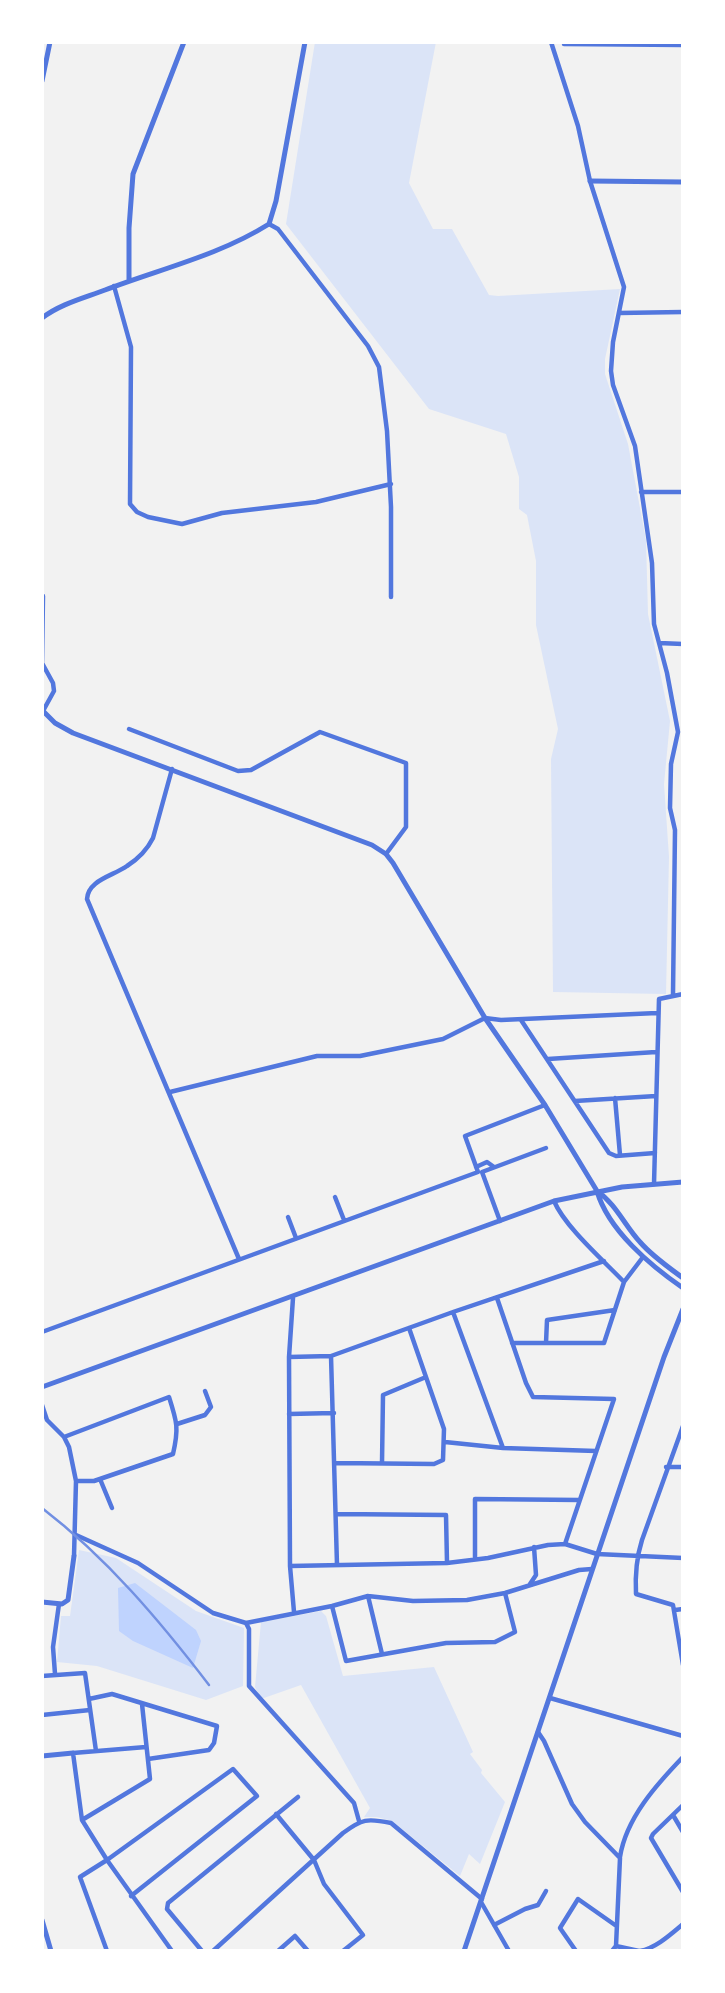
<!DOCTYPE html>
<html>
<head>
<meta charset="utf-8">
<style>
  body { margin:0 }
  #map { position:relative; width:725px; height:1993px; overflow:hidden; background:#f2f2f2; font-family:Arial,sans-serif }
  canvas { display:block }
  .frame { position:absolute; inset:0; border:44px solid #fff; pointer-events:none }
</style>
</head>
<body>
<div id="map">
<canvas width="725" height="1993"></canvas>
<div class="frame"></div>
</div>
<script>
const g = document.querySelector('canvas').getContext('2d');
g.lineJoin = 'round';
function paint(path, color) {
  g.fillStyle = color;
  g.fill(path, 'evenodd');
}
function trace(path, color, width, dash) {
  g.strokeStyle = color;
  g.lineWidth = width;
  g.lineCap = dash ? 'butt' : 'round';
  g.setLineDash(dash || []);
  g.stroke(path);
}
paint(new Path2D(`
  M315 42H436L409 183 433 229H452L489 295 498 296 620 289 605 359V374L628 444 646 540 648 614 670 721 664 784 669 857 666 994 553 992 551 759 558 729 536 625V561L527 515 519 509V477L506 434 429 409 286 224Z
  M79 1550 116 1558 196 1611 244 1628 243 1686 206 1700 97 1666 57 1662 61 1616H70Z
  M321 1611 326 1616 343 1676 434 1667 473 1752 470 1754 482 1770 481 1773 505 1802 480 1864 469 1854 460 1876 392 1821 377 1817H364L370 1808 301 1685 261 1699 255 1687 261 1622Z`), '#dbe4f7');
paint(new Path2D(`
  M135 1583 196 1630 201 1641 193 1668 133 1641 119 1631 118 1588Z`), '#bfd3fe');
trace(new Path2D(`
  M551 42 578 126 590 181 624 287 613 342 611 371 613 385 635 446 652 563 654 624 667 673 678 732 671 764 670 808 675 830 673 994
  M564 44 683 45
  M269 224 278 229 368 346 379 367 387 431 391 507V597
  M114 286 131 347 130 504 137 512 148 517 182 524 222 513 316 502 391 484
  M619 313 683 312
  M641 492H683
  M659 643 683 644
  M43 711 54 691 53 683 42 663 43 596
  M129 729 238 771 251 770 320 732 406 763V827L386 854
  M172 769 153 838C147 850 138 859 127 866 113 876 88 880 87 899L239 1259
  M521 1020 609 1153 616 1156 655 1153
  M548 1059 656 1052
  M170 1092 317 1056H360L443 1039 485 1018 501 1020 657 1013
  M615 1098 620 1155
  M575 1101 656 1096
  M476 1167 487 1162 494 1167
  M654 1184 659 999 683 994
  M335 1197 344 1220
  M554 1201C565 1227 604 1261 624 1282
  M288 1217 296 1238
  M500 1221 482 1172 546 1148
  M293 1298 289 1357 290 1566 294 1612
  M497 1298 526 1383 533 1397 614 1399 565 1544
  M453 1312 503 1448
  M42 1332 478 1172 465 1136 545 1105
  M512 1343H604L624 1282 643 1257
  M546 1343 547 1320 615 1310
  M331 1356 337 1565
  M289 1357 331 1356 453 1312 604 1261
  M42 1405 47 1420 64 1437 69 1447 76 1481 74 1556
  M289 1414 334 1413
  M177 1424 205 1415 211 1407 205 1391
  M683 1426 642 1540C636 1559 635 1575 636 1594L673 1605 683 1665
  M64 1437 169 1397C177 1422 179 1428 173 1454L94 1481H76
  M445 1442 503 1448 596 1451
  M335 1463 434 1464 443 1460 444 1429 409 1328
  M382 1463 383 1395 426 1377
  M666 1467H683
  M100 1479 112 1508
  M336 1514 446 1515 447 1563
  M76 1535 138 1563 213 1613 246 1623 332 1606 368 1596 413 1601 467 1600 505 1593 579 1570 592 1569
  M475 1559V1499L579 1500
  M290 1566 447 1563 488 1558 548 1545 565 1544 597 1554 683 1558
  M530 1584 536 1575 534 1547
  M368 1596 382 1654
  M332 1606 346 1661 446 1643 495 1642 515 1632 505 1593
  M675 1610 683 1609
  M246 1623 249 1629V1686L354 1803 359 1821
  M55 1674 53 1647 59 1604
  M42 1676 85 1673 96 1751
  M550 1698 683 1736
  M89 1699 112 1694 217 1726 214 1743 209 1750 148 1759
  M42 1715 90 1710
  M538 1732 544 1741 572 1804 585 1822 620 1858 616 1946 612 1951
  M146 1747 73 1753 82 1820 107 1860 172 1951
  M683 1805 653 1834 651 1838 683 1892
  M276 1814 314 1860 324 1884 363 1935 343 1951
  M673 1815 683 1832
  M82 1820 150 1779 142 1704
  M620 1857C626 1818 657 1784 683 1757
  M481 1902 509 1951
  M494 1925 525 1909 538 1905 546 1891
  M616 1946 639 1951
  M107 1951 80 1877 107 1860 233 1769 257 1796 131 1896
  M202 1951 167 1909 168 1903 298 1797
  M213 1951 343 1833C362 1819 367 1818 391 1823L482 1899
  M278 1951 295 1936 308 1951
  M576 1951 560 1928 578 1899 615 1925
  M640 1951C656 1948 671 1934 683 1924`), '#5277de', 4.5);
trace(new Path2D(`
  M42 81 50 42
  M590 181 683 182
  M129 280V228L133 174 184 42
  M42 318C60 304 84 298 105 290 160 269 220 255 269 224L276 201 305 42
  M42 710 55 723 73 733 372 845 386 854 393 863 485 1018 545 1105 597 1191C608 1230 651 1266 683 1288
  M597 1191C616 1204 625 1226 640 1242 652 1256 668 1267 683 1278
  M42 1387 554 1201 622 1187 683 1182
  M42 1602 62 1604 68 1600 74 1556
  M42 1756 73 1753
  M42 1920 51 1951
  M464 1951 664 1357 683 1309`), '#5277de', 5);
trace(new Path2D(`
  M42 1508C107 1558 160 1621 209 1685`), '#7290e2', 2.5);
</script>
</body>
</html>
